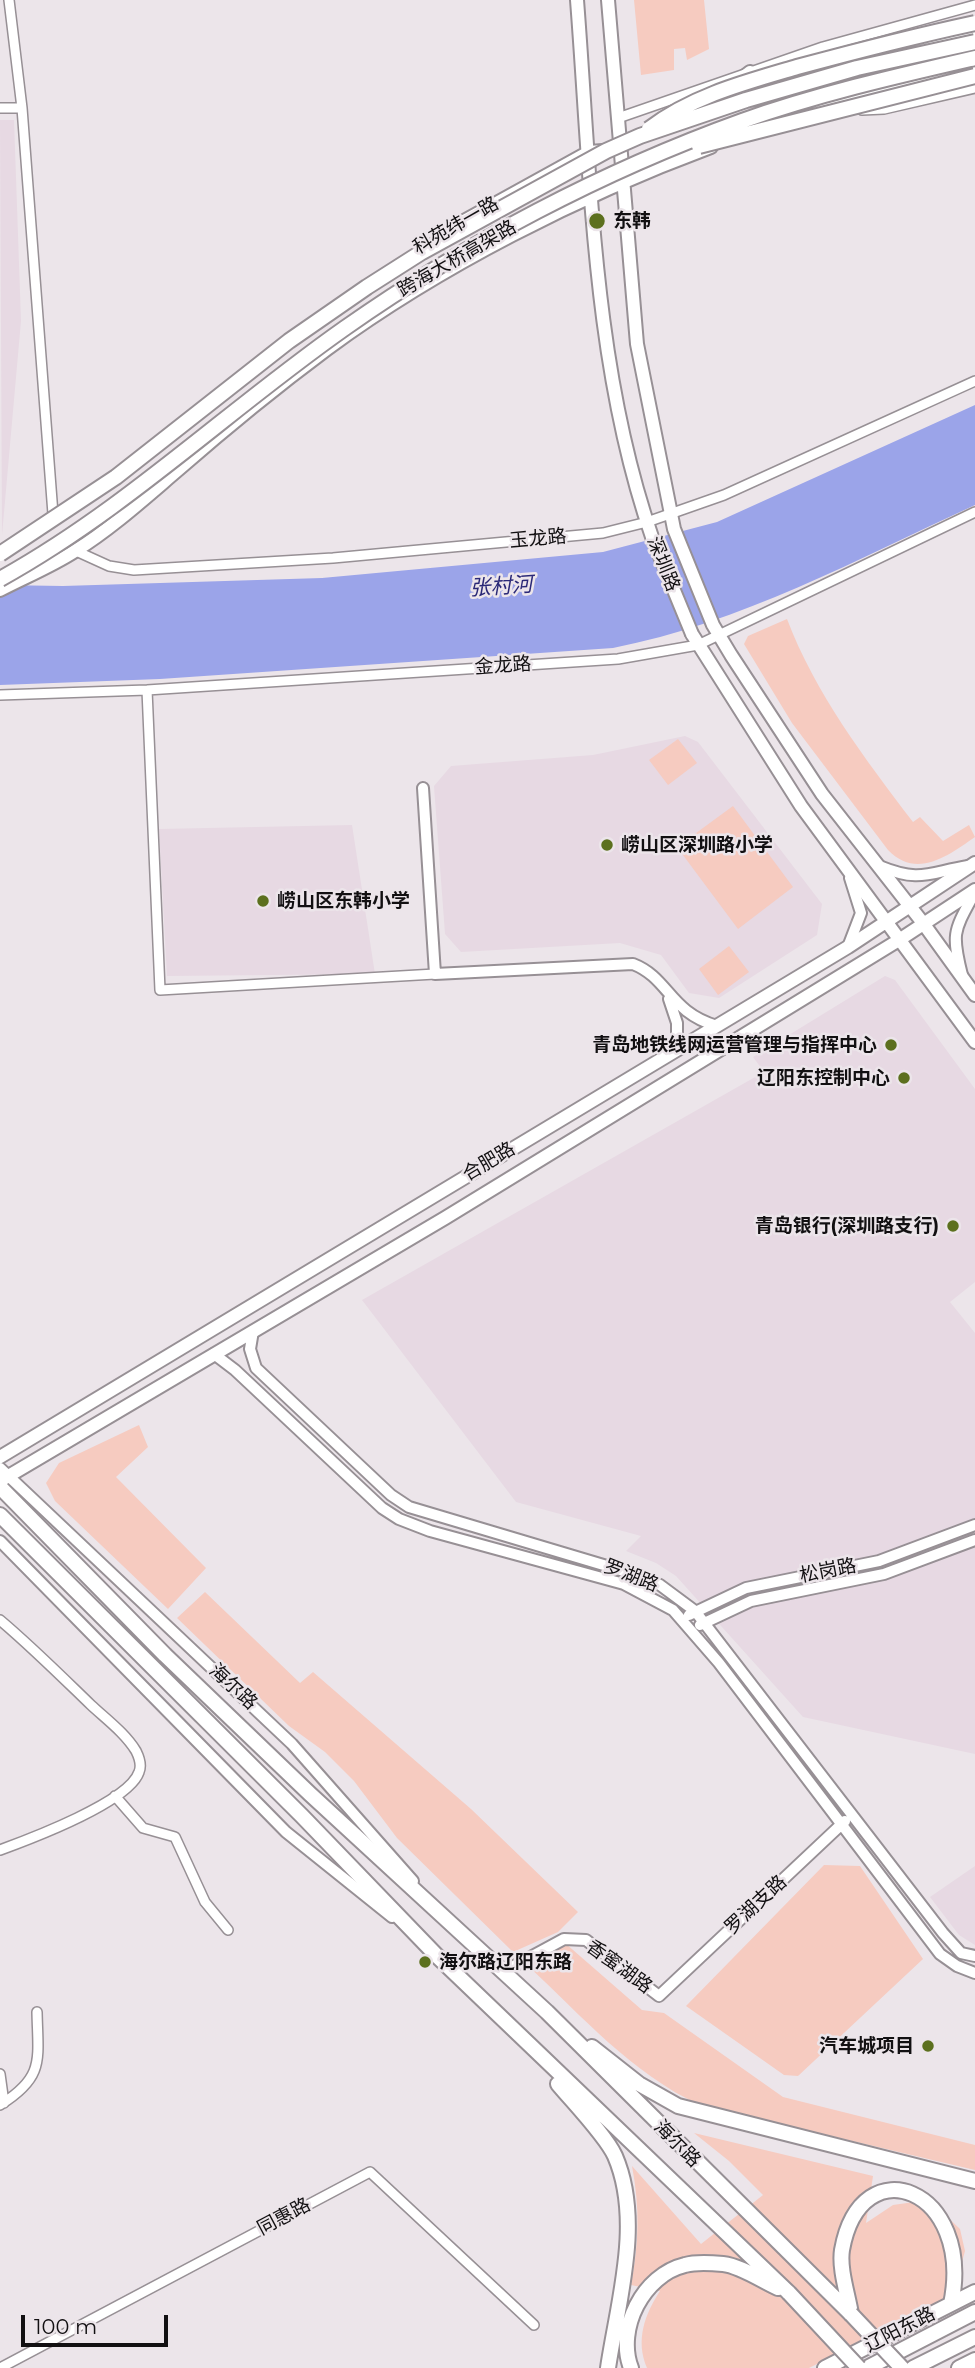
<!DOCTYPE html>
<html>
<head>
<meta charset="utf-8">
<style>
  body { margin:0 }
  #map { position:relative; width:975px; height:2368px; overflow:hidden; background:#ece5ea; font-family:Montserrat,sans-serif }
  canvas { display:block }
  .scale { position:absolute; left:21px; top:2315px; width:147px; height:32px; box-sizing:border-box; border:4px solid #121012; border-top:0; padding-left:9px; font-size:21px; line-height:24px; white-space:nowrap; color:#121012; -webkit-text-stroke:5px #ece5ea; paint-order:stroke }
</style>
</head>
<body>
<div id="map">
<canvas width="975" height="2368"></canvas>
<div class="scale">100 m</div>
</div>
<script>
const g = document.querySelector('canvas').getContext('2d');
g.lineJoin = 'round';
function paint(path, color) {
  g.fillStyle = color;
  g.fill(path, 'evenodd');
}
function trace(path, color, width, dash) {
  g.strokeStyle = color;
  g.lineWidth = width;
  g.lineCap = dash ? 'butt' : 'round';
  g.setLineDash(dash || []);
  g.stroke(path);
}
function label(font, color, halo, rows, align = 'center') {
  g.font = font + ' Montserrat,"Noto Sans SC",sans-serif';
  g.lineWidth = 5;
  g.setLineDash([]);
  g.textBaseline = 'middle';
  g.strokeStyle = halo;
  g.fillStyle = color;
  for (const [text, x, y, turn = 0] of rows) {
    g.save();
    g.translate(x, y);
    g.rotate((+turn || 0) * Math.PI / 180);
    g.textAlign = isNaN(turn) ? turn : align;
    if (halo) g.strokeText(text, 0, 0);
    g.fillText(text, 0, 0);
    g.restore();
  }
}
paint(new Path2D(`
  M0 120H14L21 321 2 535Z
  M685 736 698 742 822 904 817 935 719 998 689 993 661 955 620 943 461 952 445 934 434 786 451 766 593 755Z
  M352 825 375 974 167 976 159 829Z
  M885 976 895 980 975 1089V1282L950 1302 975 1333V1754L803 1717 676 1576 656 1563 626 1551 641 1536 516 1502 362 1300 764 1072 753 1057Z
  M975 1866V1945L959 1935 930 1897Z`), '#e7d9e3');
paint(new Path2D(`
  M634 0H704L709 49 687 60 685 48 674 49V70L641 75Z
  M787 619C815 693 865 759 913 822L920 817 943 841 969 825 975 837C949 855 917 880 888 850L792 723 744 644 748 636Z
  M678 739 697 763 668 785 649 760Z
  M733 806 793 887 738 929 677 847Z
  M729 946 749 972 718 995 699 969Z
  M139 1425 148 1447 116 1477 206 1568 168 1609 55 1501 46 1483 59 1463Z
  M205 1592 300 1683 313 1672 471 1809 578 1912 558 1932 513 1952 397 1838 354 1781 325 1752 289 1726 177 1618Z
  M824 1865 860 1866 923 1959 798 2076 784 2075 686 2006Z
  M565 1943 642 2010 664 2013 783 2097 975 2145V2170L700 2105C632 2074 581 2015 527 1965Z
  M694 2133 873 2176 866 2223 893 2205 921 2201 938 2208 960 2229 965 2251 958 2276 945 2300 809 2368H647C635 2340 645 2314 660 2291L631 2285C639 2243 640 2208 632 2166L701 2244 763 2195 729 2161Z`), '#f6cbc0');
paint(new Path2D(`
  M975 405V505C858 559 740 623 613 648L160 679 0 685V585L63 586 322 578 603 552 717 522Z`), '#9ba4e9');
const minor = new Path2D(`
  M9 0 22 108 53 514
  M0 108H22
  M862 110 884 109 975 88
  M618 118 823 47 975 5
  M76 551 109 566 134 570 333 558 603 533 647 522 724 495 975 381
  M147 690 160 990 435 974
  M0 695 147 690 618 659 698 645 975 512
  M0 1620C32 1647 61 1676 91 1705 106 1719 125 1733 136 1751 139 1757 142 1765 139 1772 129 1802 30 1839 0 1850
  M115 1796 143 1828 175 1837 205 1902 228 1930
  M0 2074 4 2103
  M0 2105C45 2077 38 2060 37 2012
  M0 2368 370 2172 534 2325`);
const tertiary = new Path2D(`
  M423 788 435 974 633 964C669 978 669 1012 717 1026
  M879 866C921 883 927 873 968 866
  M848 947 861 913 850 878
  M962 975C951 932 954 931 975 892
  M669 999 677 1023V1050
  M253 1331 250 1349 256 1368 391 1495 409 1507 627 1572 660 1585 695 1611 943 1933 961 1953 975 1956
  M214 1354 235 1370 382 1508 399 1519 430 1531 624 1584 673 1610 719 1663 940 1954 957 1966 975 1973
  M0 1468 292 1744 413 1881
  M0 1541 286 1832 392 1917
  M689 1615 746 1588 879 1561 975 1525
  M700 1625 751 1601 884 1574 975 1540
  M503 1972 564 1939 586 1940 659 1996 845 1821`);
const secondary = new Path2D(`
  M577 0C591 179 593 367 652 537
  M608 0 637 344 674 529 713 625 731 655 822 794 923 923 975 995
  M799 77 975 32
  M696 114 750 72
  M793 116 879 88 975 67
  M455 226 589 152 603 151
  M0 590C25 577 52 566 75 551 112 528 146 497 179 469 227 427 276 387 327 349 440 266 579 196 711 147
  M692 634 801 806 975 1042
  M0 1457 848 947 975 863
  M0 1481 445 1218 899 940 975 890`);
const primary = new Path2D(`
  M0 1487 165 1655 310 1794 547 2012 851 2314
  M0 1515 302 1816 438 1957 789 2293
  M592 2047 639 2084 678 2106 975 2181
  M558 2084C573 2102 606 2136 615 2156 643 2221 618 2301 608 2368
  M851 2314C848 2295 839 2269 842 2250 861 2144 975 2189 951 2304
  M631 2368C616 2329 643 2275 685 2265 695 2262 713 2263 723 2264 741 2266 762 2281 778 2288
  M825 2368 975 2292
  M959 2368 975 2360`);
const trunk = new Path2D(`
  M867 2368 975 2312
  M913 2368 975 2337`);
trace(minor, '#979095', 12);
trace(tertiary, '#979095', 14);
trace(secondary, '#979095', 16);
trace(primary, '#979095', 18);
trace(trunk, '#979095', 18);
trace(minor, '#fff', 9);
trace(tertiary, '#fff', 10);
trace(secondary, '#fff', 12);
trace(primary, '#fff', 14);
trace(trunk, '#fff', 14);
const secondaryBridge = new Path2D(`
  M652 537 692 634`);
const primaryBridge = new Path2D(`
  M789 2293 859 2368
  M851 2314 902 2368`);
const trunkBridge = new Path2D(`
  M649 129C692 96 746 82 797 67 856 51 915 36 975 23
  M699 146 975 76
  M0 554 116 477 289 341 367 287 422 252 606 151 640 136 746 100 857 68 975 42
  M0 579C125 510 228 410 345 328 466 243 603 171 742 121 818 94 897 76 975 58`);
trace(secondaryBridge, '#979095', 16, []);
trace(primaryBridge, '#979095', 18, []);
trace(trunkBridge, '#979095', 18, []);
trace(secondaryBridge, '#fff', 12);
trace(primaryBridge, '#fff', 14);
trace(trunkBridge, '#fff', 14);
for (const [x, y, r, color] of [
  [597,221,9,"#5c701e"],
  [607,845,7,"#5c701e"],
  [263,901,7,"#5c701e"],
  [891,1045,7,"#5c701e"],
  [904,1078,7,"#5c701e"],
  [953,1226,7,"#5c701e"],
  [425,1962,7,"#5c701e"],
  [928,2046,7,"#5c701e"]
]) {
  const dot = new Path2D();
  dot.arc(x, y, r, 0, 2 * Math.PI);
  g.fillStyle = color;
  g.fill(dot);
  trace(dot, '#ece5ea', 2.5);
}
label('bold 19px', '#121012', '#ece5ea', [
  ["东韩",613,221],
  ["崂山区深圳路小学",621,845],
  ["崂山区东韩小学",277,901],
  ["青岛地铁线网运营管理与指挥中心",877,1045,"right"],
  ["辽阳东控制中心",890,1078,"right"],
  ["青岛银行(深圳路支行)",939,1226,"right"],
  ["海尔路辽阳东路",439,1962],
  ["汽车城项目",914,2046,"right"]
], 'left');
label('19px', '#121012', '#ece5ea', [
  ["科苑纬一路",456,226,-30],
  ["跨海大桥高架路",457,259,-30],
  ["玉龙路",538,539,-5],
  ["深圳路",663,564,68],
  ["金龙路",503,666,-4],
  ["合肥路",489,1162,-31],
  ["松岗路",828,1571,-11],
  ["罗湖路",631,1576,21],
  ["海尔路",233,1687,43],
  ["罗湖支路",756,1905,-43],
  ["香蜜湖路",619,1967,36],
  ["海尔路",677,2144,45],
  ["同惠路",284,2217,-28],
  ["辽阳东路",900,2330,-27]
]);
label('italic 21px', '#2a2877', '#ece5ea', [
  ["张村河",501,587,-4]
]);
</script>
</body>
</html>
